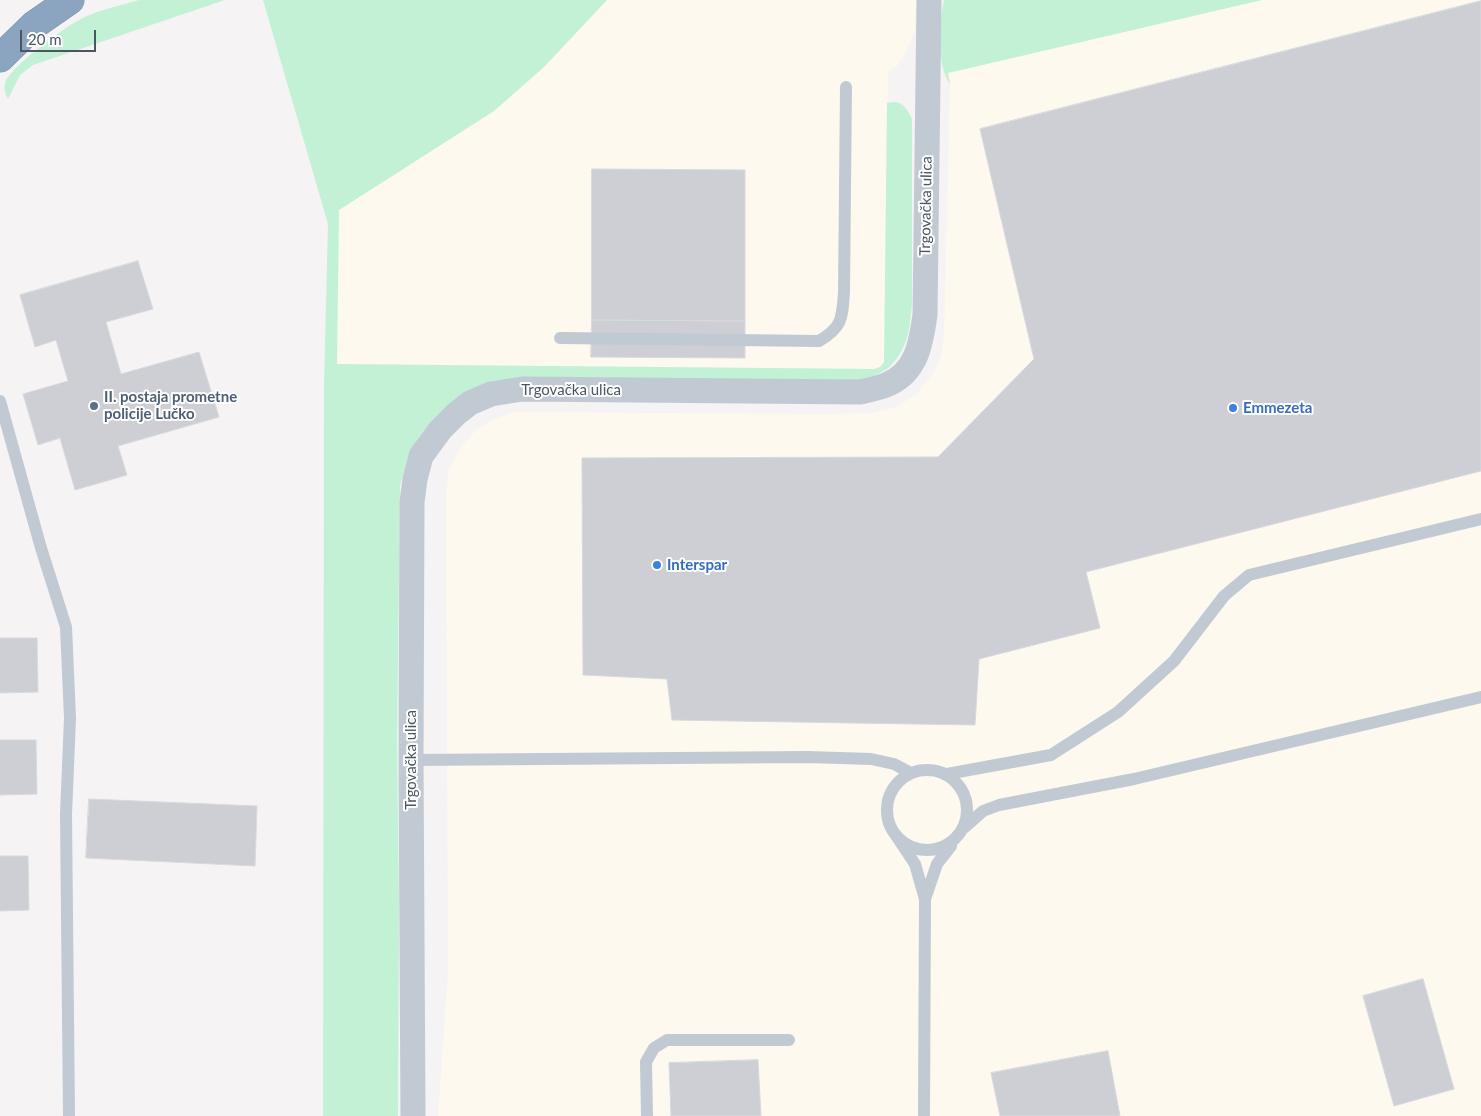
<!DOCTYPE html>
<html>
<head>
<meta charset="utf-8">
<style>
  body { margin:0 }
  #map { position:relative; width:1481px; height:1116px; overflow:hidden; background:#f5f3f3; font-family:Lato,sans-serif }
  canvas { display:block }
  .scale { position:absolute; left:20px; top:30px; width:76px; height:22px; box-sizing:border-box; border:2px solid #4a5661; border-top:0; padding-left:6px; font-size:15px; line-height:18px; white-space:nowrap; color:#4a5661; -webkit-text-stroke:4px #fff; paint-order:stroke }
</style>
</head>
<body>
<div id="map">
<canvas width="1481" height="1116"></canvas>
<div class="scale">20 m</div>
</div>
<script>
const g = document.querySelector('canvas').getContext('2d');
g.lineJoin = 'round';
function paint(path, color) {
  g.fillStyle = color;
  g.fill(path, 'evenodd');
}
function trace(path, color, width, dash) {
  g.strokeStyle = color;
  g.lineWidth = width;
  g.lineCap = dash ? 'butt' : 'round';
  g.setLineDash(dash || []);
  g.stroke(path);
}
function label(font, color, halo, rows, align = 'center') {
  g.font = font + ' Lato,sans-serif';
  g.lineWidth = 4;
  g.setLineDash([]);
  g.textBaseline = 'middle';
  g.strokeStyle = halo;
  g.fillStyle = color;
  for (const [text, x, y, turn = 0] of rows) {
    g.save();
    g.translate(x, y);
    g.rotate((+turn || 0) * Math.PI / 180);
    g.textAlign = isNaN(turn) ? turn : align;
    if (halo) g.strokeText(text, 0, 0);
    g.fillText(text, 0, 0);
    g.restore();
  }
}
paint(new Path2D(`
  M607 0H916L915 31 904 56 897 66 888 72 884 363 880 367 874 369 336 364 339 210 494 111 544 67Z
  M1262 0H1481V1116H438L448 973 446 495 449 470 461 447 477 429 496 418 515 412 827 414 873 413 896 407 915 395 931 377 941 357 944 335 950 84 948 73Z`), '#fdf9ef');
paint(new Path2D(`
  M139 0H225L33 65 20 75 8 99C5 93 3 87 6 81 14 64 69 23 87 16 103 9 122 5 139 0Z
  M263 0H607L544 67 494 111 339 210 337 364 874 369 880 367 884 362 887 103C901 99 906 107 912 119V303C910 327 908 351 888 368 881 373 871 377 863 380L448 405 432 420 419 437 407 459 400 486 397 740 399 905 398 1116H323L324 385 328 224Z
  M944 0H1262L948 73 950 84C936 64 939 23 944 0Z`), '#c3f1d5');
const building = new Path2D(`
  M1481 1V471L1086 572 1100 628 979 659 975 725 672 720 667 679 583 675 582 458 938 457 1034 359 980 129Z
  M592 169 745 170V321L592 320Z
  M138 261 153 309 106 322 121 374 199 352 219 417 118 446 127 475 75 490 60 438 38 445 23 394 68 381 56 340 35 347 20 295Z
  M592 320 745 321V358L591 357Z
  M0 638H37L38 692 0 693Z
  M0 740H36L37 794 0 795Z
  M89 799 257 806 255 866 86 858Z
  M0 856H28L29 910 0 911Z
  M1423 979 1454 1089 1394 1106 1363 996Z
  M1108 1051 1120 1116H1000L991 1073Z
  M758 1060 761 1116H671L669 1063Z`);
paint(building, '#cdcfd5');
trace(building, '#d7d9de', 1);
const highway = new Path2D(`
  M0 58 34 25 70 0`);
trace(highway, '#7690ad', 29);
trace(new Path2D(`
  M560 338 819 341C843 327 842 318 844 292L846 87
  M0 401 41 548 66 627 70 718 66 814 69 1116
  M411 760 808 757 871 759 894 764 911 773
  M887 810a40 40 0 1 1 80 0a40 40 0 1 1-80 0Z
  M947 774 1051 755 1118 712 1174 661 1224 596 1249 575 1481 519
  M965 827 983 811 999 805 1134 779 1481 697
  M895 834 915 864 925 899 924 1116
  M925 899 937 864 951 846
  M647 1116 646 1062 654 1048 667 1040H789`), '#c1cad2', 12);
trace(new Path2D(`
  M413 1116 411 760 412 502 415 479 421 456 440 430 456 414 470 403 491 394 522 389 860 392C869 390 878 388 886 385 917 373 921 343 925 315L929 0`), '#c1cad2', 25);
trace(highway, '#8ba5c1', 28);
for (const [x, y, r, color] of [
  [94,406,5,"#5c6f8a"],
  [1233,408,5,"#3f7fe0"],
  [657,565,5,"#3f7fe0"]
]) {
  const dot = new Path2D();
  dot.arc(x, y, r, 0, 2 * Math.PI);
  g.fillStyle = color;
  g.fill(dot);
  trace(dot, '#fff', 2);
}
label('15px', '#4a5661', '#fff', [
  ["Trgovačka ulica",926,206,-89],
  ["Trgovačka ulica",571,390],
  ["Trgovačka ulica",411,760,-90]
]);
label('bold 15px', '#4e5e75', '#fff', [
  ["II. postaja prometne",104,397],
  ["policije Lučko",104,414]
], 'left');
label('bold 15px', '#366cbe', '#fff', [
  ["Emmezeta",1243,408],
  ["Interspar",667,565]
], 'left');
</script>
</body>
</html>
